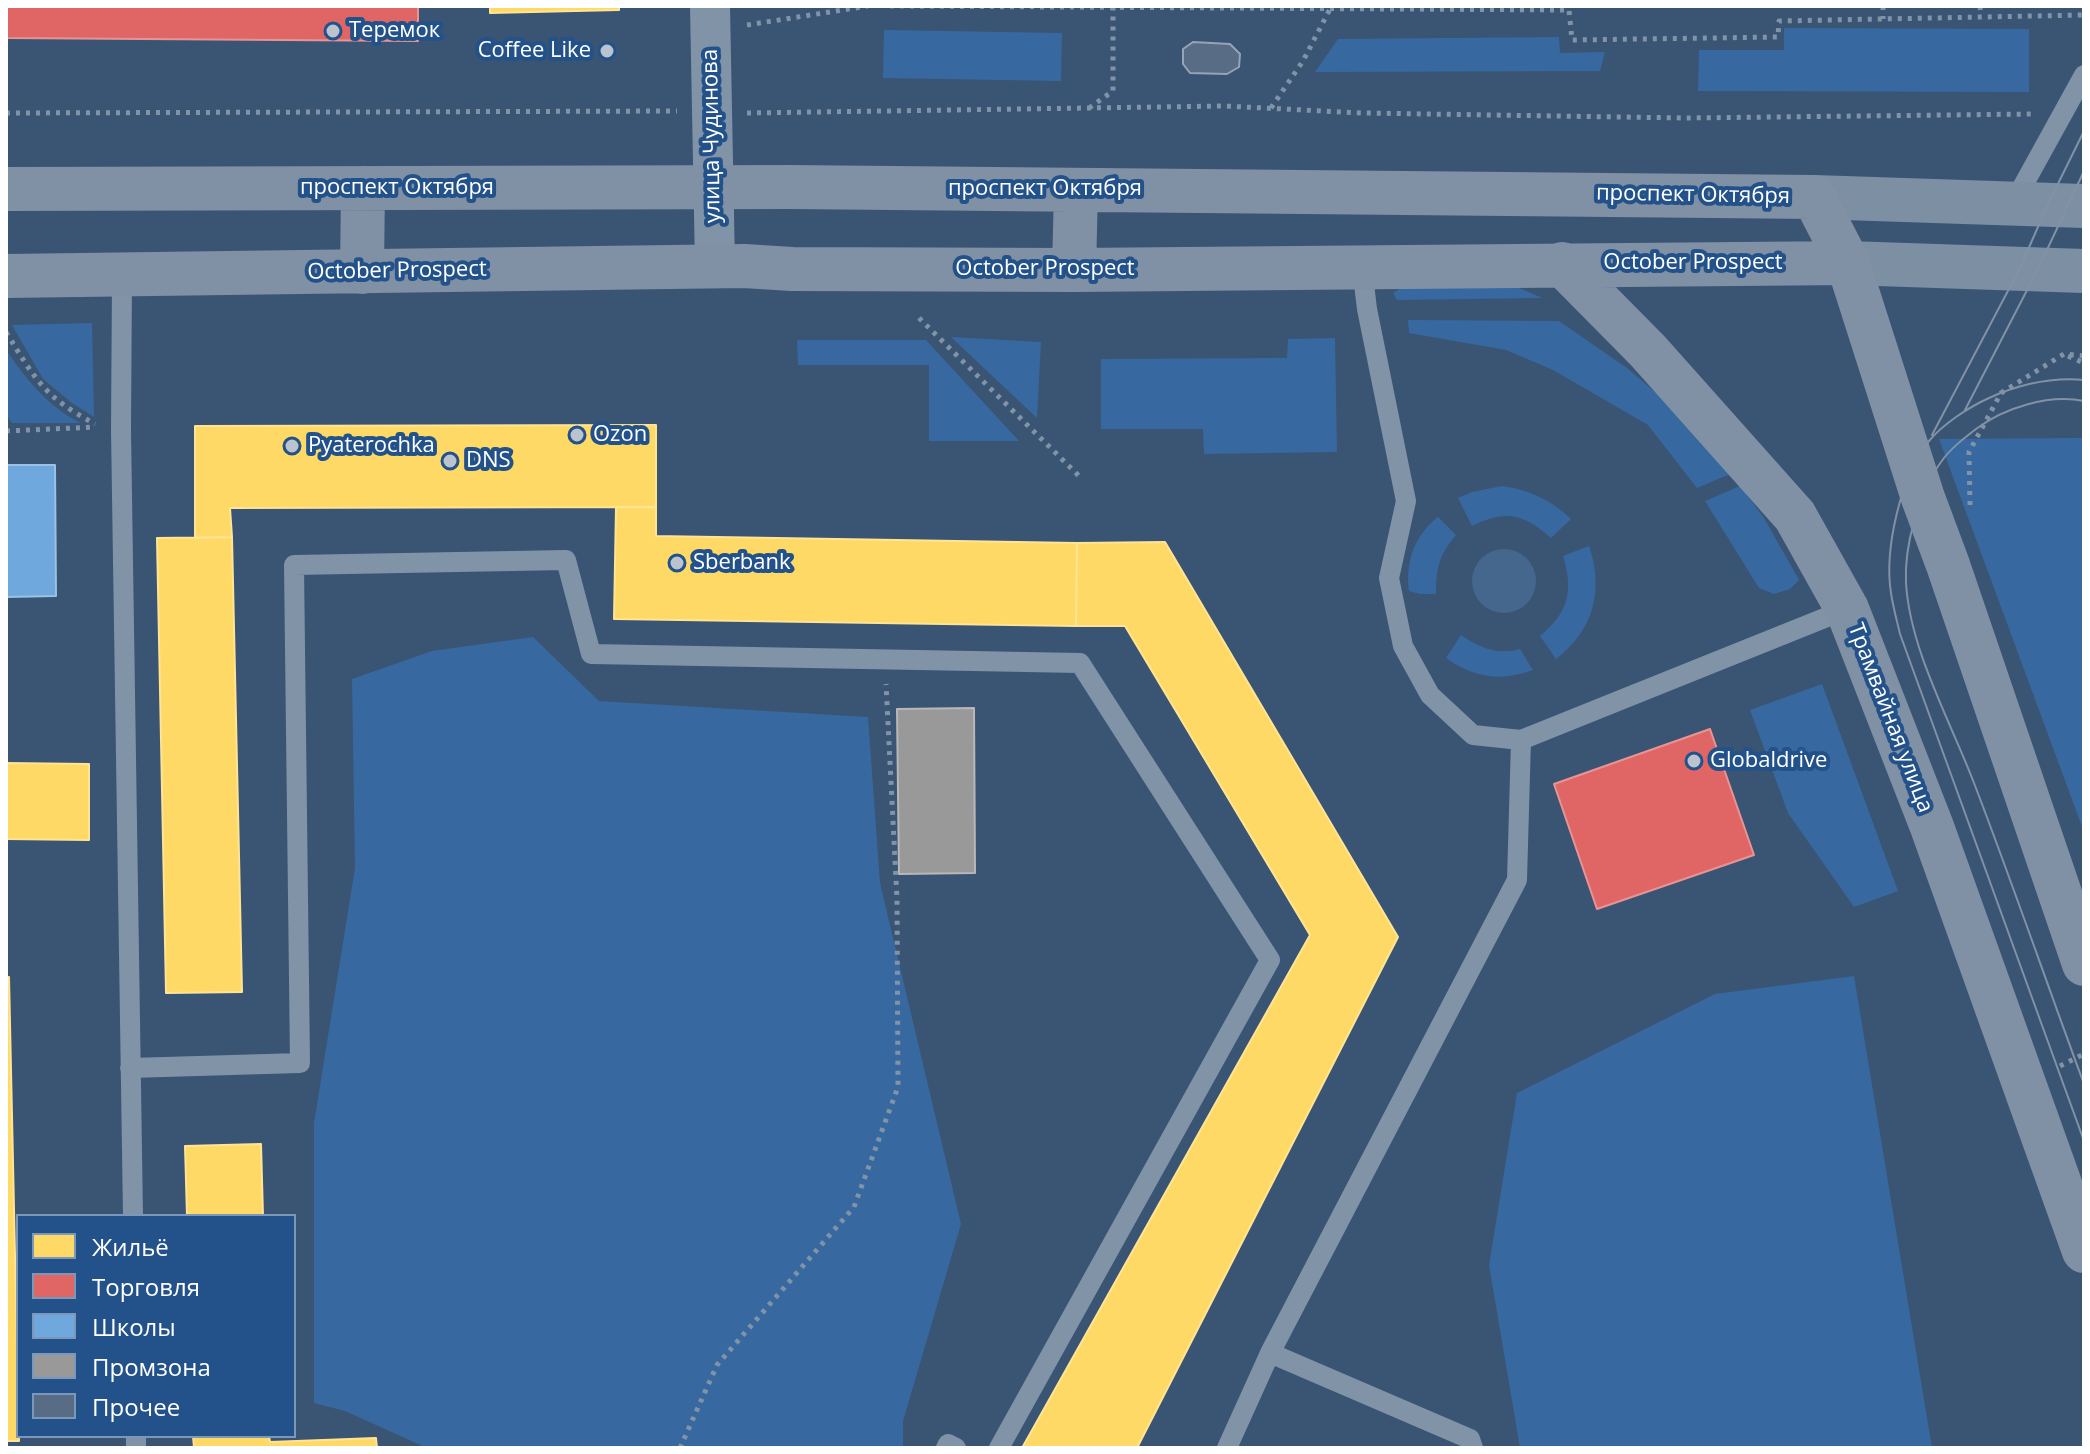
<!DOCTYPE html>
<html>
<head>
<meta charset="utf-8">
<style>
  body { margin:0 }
  #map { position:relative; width:2090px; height:1454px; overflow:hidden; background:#3a5473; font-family:"Open Sans",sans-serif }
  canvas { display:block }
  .frame { position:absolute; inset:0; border:8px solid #fff; pointer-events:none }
  .legend { position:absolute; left:16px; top:1214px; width:280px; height:224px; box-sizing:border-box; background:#23528a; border:2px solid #7b97b9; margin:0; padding:10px 14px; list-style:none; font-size:24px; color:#fff }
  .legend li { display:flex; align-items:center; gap:16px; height:40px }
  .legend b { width:40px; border:2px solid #7b97b9 }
</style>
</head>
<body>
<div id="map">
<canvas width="2090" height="1454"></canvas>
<div class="frame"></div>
<ul class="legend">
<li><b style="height:22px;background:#ffd966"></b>Жильё</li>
<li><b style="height:22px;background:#e06666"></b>Торговля</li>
<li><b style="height:22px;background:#6fa8dc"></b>Школы</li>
<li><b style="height:22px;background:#999"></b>Промзона</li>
<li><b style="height:22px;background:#586c85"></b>Прочее</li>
</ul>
</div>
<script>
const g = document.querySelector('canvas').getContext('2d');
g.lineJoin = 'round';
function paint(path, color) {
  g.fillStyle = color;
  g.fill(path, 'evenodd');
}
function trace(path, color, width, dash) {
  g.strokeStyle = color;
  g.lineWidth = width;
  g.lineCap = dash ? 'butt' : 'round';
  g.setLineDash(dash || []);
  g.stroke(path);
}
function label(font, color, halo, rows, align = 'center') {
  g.font = font + ' "Open Sans",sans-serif';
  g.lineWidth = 8;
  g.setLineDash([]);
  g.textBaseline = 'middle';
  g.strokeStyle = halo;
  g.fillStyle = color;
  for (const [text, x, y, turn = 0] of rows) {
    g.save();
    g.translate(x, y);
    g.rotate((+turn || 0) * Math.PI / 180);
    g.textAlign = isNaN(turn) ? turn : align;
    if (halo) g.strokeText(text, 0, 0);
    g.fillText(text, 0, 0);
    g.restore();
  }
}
paint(new Path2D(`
  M1784 28 2029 29V92L1698 91 1699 50H1784Z
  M884 30 1062 33 1061 81 883 78Z
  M1559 37 1560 53 1605 52 1600 71 1315 72 1338 39Z
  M1508 283 1542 298 1397 300 1393 293 1407 284Z
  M1408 320 1559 321 1627 368 1683 416 1730 474 1697 488 1648 425 1553 370 1506 350 1409 333Z
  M92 323 94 417 72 403 43 379 12 325Z
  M951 337 1041 342 1037 418Z
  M1335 338 1337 452 1204 454 1203 429H1101V359L1287 358 1288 339Z
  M797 340H926L1019 441H929V365H798Z
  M6 350C27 380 48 407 81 423H12L6 415Z
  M2084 438V832L1939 439Z
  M1502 486C1530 490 1551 500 1571 519L1551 538C1524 514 1506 509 1472 526L1458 498 1472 492Z
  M1740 486 1764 518 1799 580 1790 589 1774 594 1759 588 1705 501Z
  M1438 517 1456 535C1439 555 1436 568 1436 594H1420L1409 591C1405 561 1415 535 1438 517Z
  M1589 546C1604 590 1594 630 1556 659L1540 636C1568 613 1574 591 1563 556Z
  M1461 635C1480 648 1497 655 1520 649L1533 670C1499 682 1475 678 1446 658Z
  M533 637 599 701 868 717 880 883 961 1224 903 1421V1448H427L345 1411 314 1403V1123L355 868 352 679 432 651Z
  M1822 684 1898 891 1854 907 1788 813 1750 710Z
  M1854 976 1932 1448H1520L1489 1265 1517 1093 1715 994Z`), '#3769a0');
paint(new Path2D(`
  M1472 581a32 32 0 1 1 64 0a32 32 0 1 1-64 0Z`), '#45668d');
const homes = new Path2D(`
  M490 6H619V10L490 13Z
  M656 425V507L230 508 232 537 195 538V426Z
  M616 507H656V536L1077 543 1076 626 614 619Z
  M232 537 242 992 166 993 157 538Z
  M1165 542 1398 937 1137 1448H1022L1310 935 1125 626H1076L1077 543Z
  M6 763 89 764V840L6 839Z
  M6 977H9L19 1441H6Z
  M261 1144 263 1216H187L185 1146Z
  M193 1436H269L270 1442 376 1438 377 1448H194Z`);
paint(homes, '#ffd966');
trace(homes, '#ffe494', 2);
const shops = new Path2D(`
  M6 6H418V41L6 38Z
  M1710 729 1754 855 1597 909 1554 784Z`);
paint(shops, '#e06666');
trace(shops, '#e99494', 2);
const schools = new Path2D(`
  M6 465H55L56 596 6 597Z`);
paint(schools, '#6fa8dc');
trace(schools, '#9ac2e6', 2);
const industry = new Path2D(`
  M974 708 975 873 899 874 897 709Z`);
paint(industry, '#999');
trace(industry, '#b8b8b8', 2);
const building = new Path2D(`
  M1193 42 1230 44 1240 54 1239 67 1227 74 1190 73 1183 64V49Z`);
paint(building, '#586c85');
trace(building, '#95a4b6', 2);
trace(new Path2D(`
  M890 6 1569 10 1572 40 1778 37 1779 21 2084 15
  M1883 6V19
  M1980 6 1981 16
  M747 25 868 6
  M1089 108 1113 91V7
  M1271 108 1303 61 1331 7
  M6 113 677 111
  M747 113 1224 106 1363 113 1685 118 2033 114
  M919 318 1081 478
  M6 332C35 379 44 397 95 424
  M2068 356 2084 363
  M6 431 96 427
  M1970 505 1969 452 2001 393 2064 354 2084 356
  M2060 1066 2084 1054
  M680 1448 717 1365 854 1207 898 1087 897 899 886 684`), '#8193a7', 5, [4, 6]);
trace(new Path2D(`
  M2014 202 2084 75
  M122 276 121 430 133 1216
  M1521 740 1847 609
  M130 1068 300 1063 294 565 566 560 591 654 1080 663 1270 960 999 1448
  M1270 1353 1470 1439 1473 1448
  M136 1436V1448
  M946 1448 948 1444 956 1448
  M1227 1448 1270 1353 1517 880 1521 740 1473 735 1430 695 1403 646 1389 578 1406 501 1367 309 1362 267`), '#8193a7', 20);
trace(new Path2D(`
  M710 6 715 266`), '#8193a7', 40);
trace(new Path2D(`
  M1814 197 2084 206
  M1848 263 2084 271`), '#7d8fa3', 44);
trace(new Path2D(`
  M6 189 790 187 1814 197 1848 263 1923 498 1948 565 2084 964
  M1562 264 1648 351 1795 516 1847 609 1932 827 2084 1251
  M1074 270 1076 190
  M362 272 363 188
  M6 276 744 266 792 269 1074 270 1848 263`), '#8090a5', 44);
trace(new Path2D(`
  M2084 380C2050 377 2020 384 1989 398 1969 407 1943 424 1929 441 1901 474 1884 550 1891 593 1893 607 1897 621 1900 634L2084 1141
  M2084 401C2048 394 2004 408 1976 429 1963 439 1950 449 1941 462 1919 492 1904 546 1906 583 1910 650 1950 720 1974 783 2012 882 2047 984 2084 1084
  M1965 410 2038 269 2084 171
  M1932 435 2020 268 2048 204 2084 131`), '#8192a6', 2);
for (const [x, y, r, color] of [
  [333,31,8,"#bac3ce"],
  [607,51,8,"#bac3ce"],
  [577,435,8,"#bac3ce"],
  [292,446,8,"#bac3ce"],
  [450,461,8,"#bac3ce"],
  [677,563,8,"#bac3ce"],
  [1694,761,8,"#bac3ce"]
]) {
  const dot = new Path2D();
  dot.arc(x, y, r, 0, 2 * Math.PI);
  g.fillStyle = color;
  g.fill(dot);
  trace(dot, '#23528a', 3);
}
label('22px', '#fff', '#23528a', [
  ["Теремок",349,31],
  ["Coffee Like",591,51,"right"],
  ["Ozon",593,435],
  ["Pyaterochka",308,446],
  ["DNS",466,461],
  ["Sberbank",693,563],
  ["Globaldrive",1710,761]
], 'left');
label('22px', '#fff', '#23528a', [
  ["улица Чудинова",712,136,-91],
  ["проспект Октября",397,188],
  ["проспект Октября",1045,189],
  ["проспект Октября",1693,195,1],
  ["October Prospect",1693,263],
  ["October Prospect",1045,269],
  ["October Prospect",397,271,-1],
  ["Трамвайная улица",1890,718,69]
]);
</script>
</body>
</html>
